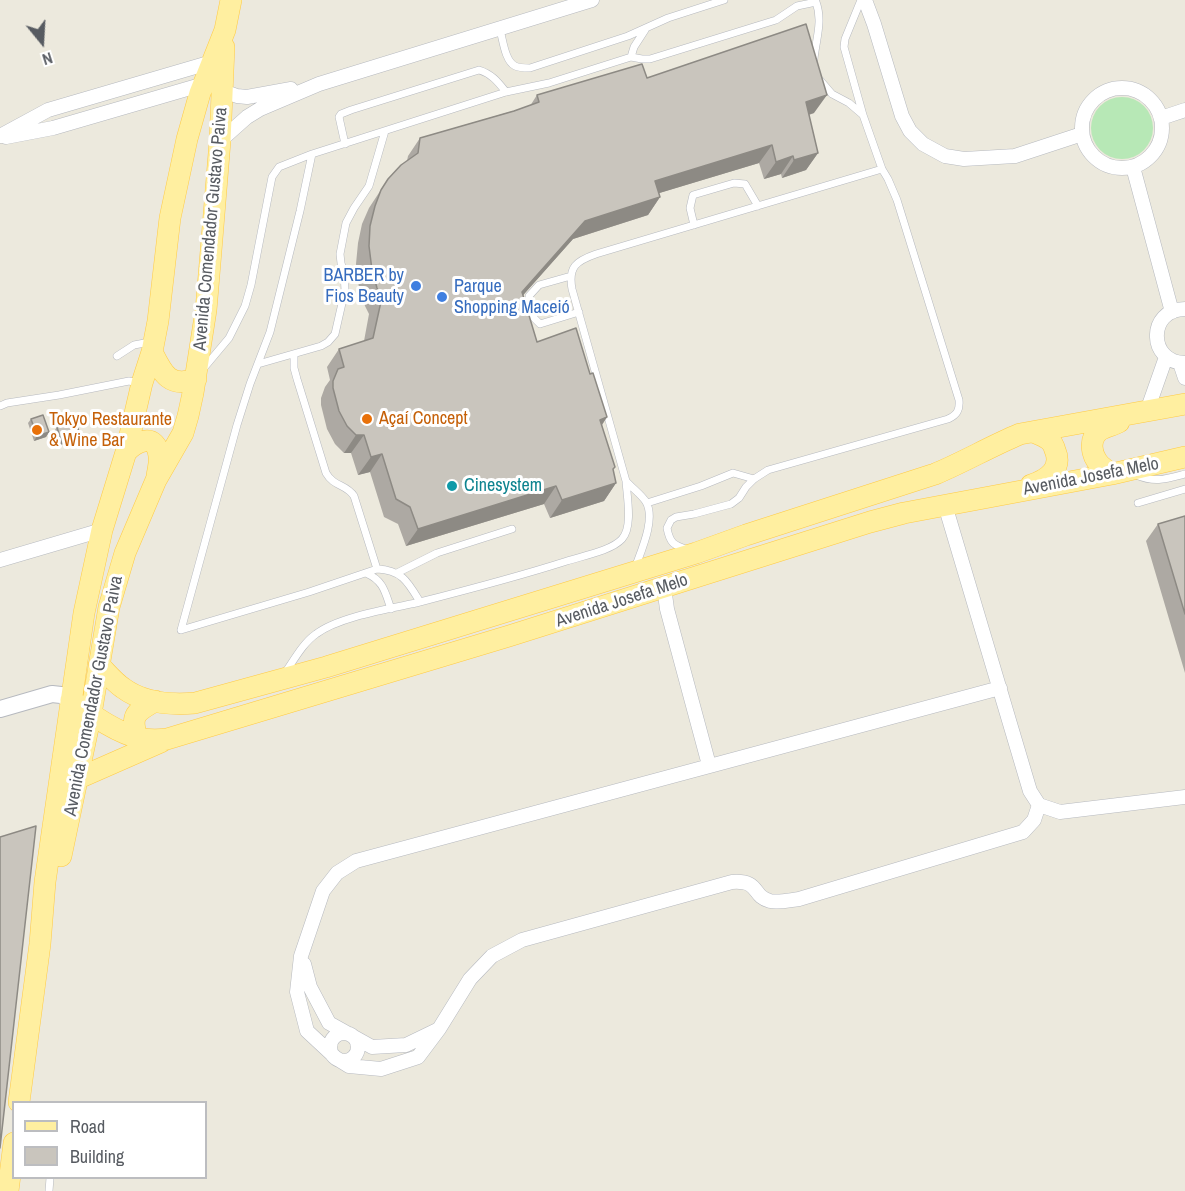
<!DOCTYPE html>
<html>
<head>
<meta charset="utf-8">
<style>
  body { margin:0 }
  #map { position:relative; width:1185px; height:1191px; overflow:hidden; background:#ece9dd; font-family:"Archivo Narrow",sans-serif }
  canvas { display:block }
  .legend { position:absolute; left:12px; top:1101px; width:195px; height:78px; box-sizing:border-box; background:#fff; border:2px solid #bcbdc0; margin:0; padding:8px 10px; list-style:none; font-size:18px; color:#575b61 }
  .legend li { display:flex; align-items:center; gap:12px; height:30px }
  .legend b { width:30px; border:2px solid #bcbdc0 }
  .north { position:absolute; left:12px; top:12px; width:60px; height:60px; -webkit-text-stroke:4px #fff; paint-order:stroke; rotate:162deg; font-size:16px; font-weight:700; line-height:24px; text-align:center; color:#575b61 }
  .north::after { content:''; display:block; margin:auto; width:21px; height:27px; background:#575b61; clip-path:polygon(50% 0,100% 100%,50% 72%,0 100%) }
</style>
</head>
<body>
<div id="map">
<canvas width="1185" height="1191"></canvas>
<ul class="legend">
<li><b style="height:8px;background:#ffefa0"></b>Road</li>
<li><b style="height:16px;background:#c9c5bd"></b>Building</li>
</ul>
<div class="north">N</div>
</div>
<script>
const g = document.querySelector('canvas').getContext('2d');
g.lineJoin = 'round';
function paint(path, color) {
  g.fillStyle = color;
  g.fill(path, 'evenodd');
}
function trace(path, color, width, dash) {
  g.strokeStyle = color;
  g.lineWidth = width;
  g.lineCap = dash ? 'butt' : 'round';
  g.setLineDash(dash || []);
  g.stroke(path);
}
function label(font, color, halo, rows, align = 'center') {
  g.font = font + ' "Archivo Narrow",sans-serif';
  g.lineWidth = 6;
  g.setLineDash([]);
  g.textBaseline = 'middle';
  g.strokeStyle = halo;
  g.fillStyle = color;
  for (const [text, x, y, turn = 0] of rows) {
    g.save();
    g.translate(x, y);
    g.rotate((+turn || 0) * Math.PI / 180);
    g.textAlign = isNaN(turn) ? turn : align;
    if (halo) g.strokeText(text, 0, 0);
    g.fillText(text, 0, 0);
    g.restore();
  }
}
paint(new Path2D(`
  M1091 128a31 31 0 1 1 62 0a31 31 0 1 1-62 0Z`), '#b7e8b6');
const service = new Path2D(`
  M861 0 845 39 844 47 863 115
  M500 30C503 40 505 61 515 66 519 68 525 68 530 68L628 36 668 18 724 0
  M631 57 634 47 645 30
  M345 144 339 117 341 114 351 110 479 70C492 74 498 82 506 92
  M694 225 690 208 693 195 734 183 745 184 758 206
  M571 276 539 285 529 296 533 317 540 324 579 312
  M294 354V368L297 379 326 473C334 487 346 484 354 496L377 569
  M117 356 134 345 150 342
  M258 364 321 346 328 342 335 334 345 290 344 274 341 263 340 254 346 223 354 208 369 186 385 131
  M203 369 229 338 245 306 251 285 272 177 279 167 312 154 506 92 549 83 631 57 642 59H650L776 20 797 6 816 2C823 21 816 39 814 59
  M0 406 7 403 59 395 129 381 139 383
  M1136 475C1155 483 1166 479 1185 474
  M647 503 701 486 733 473 754 479
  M1138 503 1185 489
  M688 550C674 545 670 544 667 528L671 520 676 517 694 514 731 504 739 498 746 487 754 479 768 470 948 419C957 415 960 410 959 400L897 200 888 179 882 169
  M635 568C641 551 656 519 646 502 642 495 632 488 626 481L572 289C568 267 576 261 596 254L882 169 863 115 849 103 832 94 820 80
  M366 573C384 581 385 592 391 609
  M397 573 437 553 512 529
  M181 630 237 425 250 384 270 332 300 211 312 154
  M181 630 309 592 377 569C402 570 408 582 420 602
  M285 673C294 660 303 643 316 634 338 617 388 609 416 603 467 590 517 577 567 561 582 556 611 551 622 539 633 527 627 497 626 481
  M49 1191 50 1178`);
const minor = new Path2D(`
  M865 0 874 24 902 116 910 131 923 144 945 156 964 159 1015 156 1082 134
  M1082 128a40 40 0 1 1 80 0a40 40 0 1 1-80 0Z
  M223 91 237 96 247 97 291 89
  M1161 118 1185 110
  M0 136 48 110 212 62
  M6 137 53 128 204 84
  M220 141 247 117 260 109 319 84 592 0
  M1133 167 1172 312
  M1185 309C1147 309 1148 363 1185 363
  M1180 363 1185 378
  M1147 411 1166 357
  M945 505 1030 791 1039 805 1060 812 1185 797
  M0 560 102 530
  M664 587 667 609 709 765
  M1000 688 356 861 337 873 323 891 301 956 297 992 307 1031 336 1058 349 1066 381 1069 418 1057 439 1029 470 979 492 956 522 940 732 882C761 880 751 896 770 901 779 903 790 900 799 899L1023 832 1034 820 1039 805
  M304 964 310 987 329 1023 372 1047 406 1045 437 1030
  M330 1047a14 14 0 1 1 28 0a14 14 0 1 1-28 0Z`);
const tertiary = new Path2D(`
  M0 709 52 694 61 695 71 700`);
const primary = new Path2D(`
  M152 352C163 374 169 388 196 379
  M126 452C137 441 156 432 159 456 160 462 158 469 157 476
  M1112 474C1108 471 1103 468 1100 465 1091 455 1088 439 1100 430 1106 427 1113 425 1119 422
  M1031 485C1047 480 1063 469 1055 450 1054 447 1053 444 1051 442 1047 437 1039 435 1034 432
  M99 665C107 673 114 682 123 688 143 703 171 705 195 703L326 667 696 553 746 535 935 474C964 462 991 446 1020 434L1185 404
  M71 700C92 715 118 734 143 739 151 740 159 740 167 739L509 636 870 522 904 513 1112 474 1185 457
  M137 737C130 715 136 712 155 701
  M79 778 161 742
  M61 856 91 714 109 607 125 553 156 480 183 433 188 416 193 393 206 310 210 263 220 141 224 47
  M19 1102 40 944 45 882 84 613 102 530 126 452 142 383 152 352 158 321 170 218 187 139 200 93 225 30 231 0
  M8 1191 14 1143`);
trace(service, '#b6b9bf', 8);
trace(minor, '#b6b9bf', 15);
trace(tertiary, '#b6b9bf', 18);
trace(primary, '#ffca44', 22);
trace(service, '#fff', 7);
trace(minor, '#fff', 14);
trace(tertiary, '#fff', 16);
trace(primary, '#ffefa0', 21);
paint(new Path2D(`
  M647 78 814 113 809 115 818 153 806 170 782 178 781 174 764 179 759 163 659 193 660 197 648 215 573 239 523 295 537 342 590 374 607 417 602 425 616 483 604 501 550 518 544 504 406 546 398 524 384 517 370 472 358 475 351 453H344L335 444 327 429 321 405V398L325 387 330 380 327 367 339 349 364 341 369 314 365 306 359 288 356 264 358 243 362 224 369 208 388 179 407 161 408 156 420 138 530 106 537 95Z
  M31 419 49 432 46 437 34 441 28 423Z
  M57 427 79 432 73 441 54 447 51 436Z
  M1185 516V673L1146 541 1158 524Z`), '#ada9a3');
paint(new Path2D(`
  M827 95 814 113 793 119 806 102Z
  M772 145 759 163 643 198 655 181Z
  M818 153 806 170 782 178 794 160Z
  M793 156 781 174 764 179 776 162Z
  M660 197 648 215 573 239 510 310 522 292 585 221Z
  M607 417 595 435 600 420Z
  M49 432 46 437 34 441 37 436Z
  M79 432 73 441 54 447 60 438Z
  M356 435H364L351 453H344Z
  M382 454 370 472 358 475 371 457Z
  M616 483 604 501 550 518 562 500Z
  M556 486 544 504 406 546 418 529Z`), '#8d8a84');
const building = new Path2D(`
  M806 24 827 95 806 102 818 153 794 160 793 156 776 162 772 145 655 181 660 197 585 221 522 292 537 342 576 328 590 374 593 373 607 417 600 420 615 467 613 469 616 483 562 500 556 486 418 529 410 507 396 499 382 454 371 457 364 435H356L347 426 339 411 333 388V381L338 369 344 367 339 349 373 338 382 297 377 288 372 270 369 246 370 226 375 206 381 190 388 179 401 165 418 153 420 138 514 111 539 102 537 95 642 64 647 78Z
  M43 415 49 432 37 436 31 419Z
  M76 421 79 432 60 438 57 427Z
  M1185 516V614L1158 524Z
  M36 826 0 1148V837Z`);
paint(building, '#c9c5bd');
trace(building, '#8d8a84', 1.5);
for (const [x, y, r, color] of [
  [416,286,6,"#3f7fe0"],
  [442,297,6,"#3f7fe0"],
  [367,419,6,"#e8710a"],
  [37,430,6,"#e8710a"],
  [452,486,6,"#0f9aa8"]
]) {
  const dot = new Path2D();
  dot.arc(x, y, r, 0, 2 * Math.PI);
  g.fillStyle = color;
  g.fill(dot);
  trace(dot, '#fff', 2);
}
label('18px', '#575b61', '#fff', [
  ["Avenida Comendador Gustavo Paiva",211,229,-85],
  ["Avenida Josefa Melo",1091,477,-11],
  ["Avenida Josefa Melo",622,601,-18],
  ["Avenida Comendador Gustavo Paiva",94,696,-79]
]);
label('18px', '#366cbe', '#fff', [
  ["BARBER by",404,276],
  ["Fios Beauty",404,297],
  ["Parque",454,287,"left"],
  ["Shopping Maceió",454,308,"left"]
], 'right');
label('18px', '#c56008', '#fff', [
  ["Açaí Concept",379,419],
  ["Tokyo Restaurante",49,420],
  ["& Wine Bar",49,441]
], 'left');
label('18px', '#0d838f', '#fff', [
  ["Cinesystem",464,486]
], 'left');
</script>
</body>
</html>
